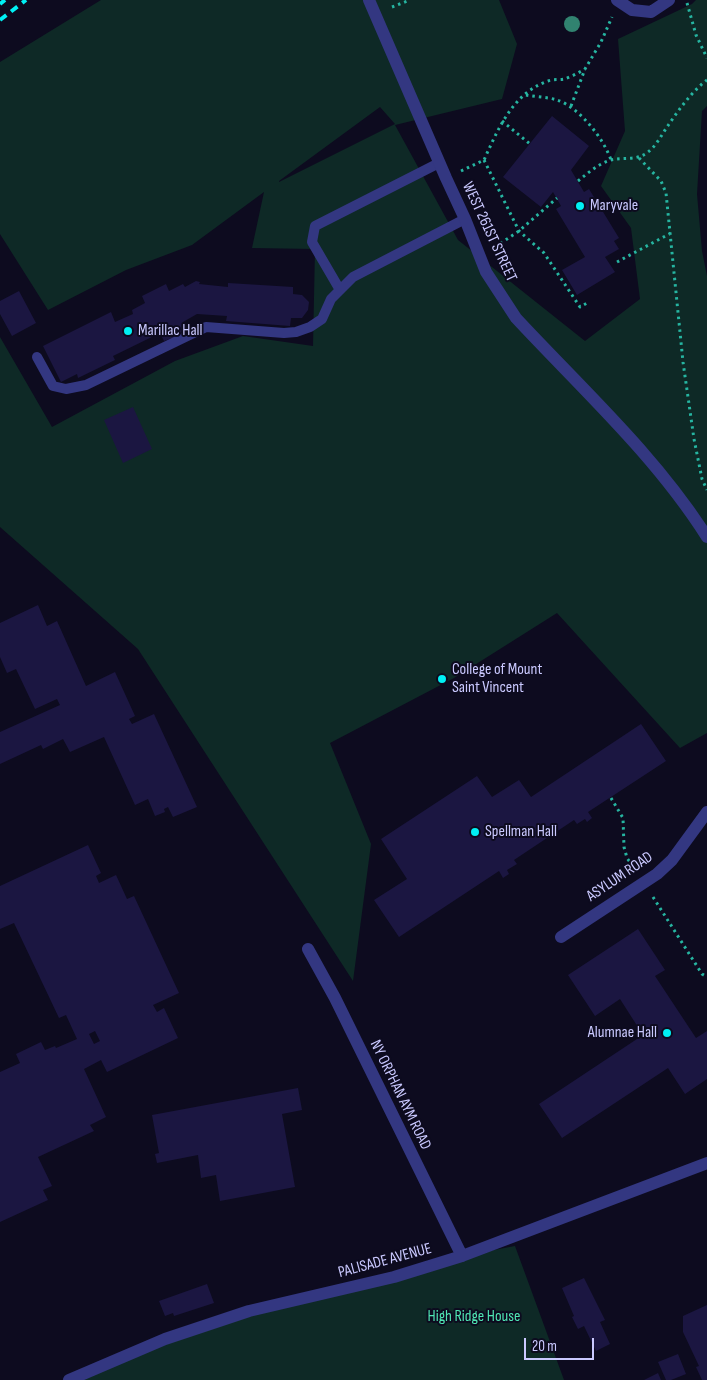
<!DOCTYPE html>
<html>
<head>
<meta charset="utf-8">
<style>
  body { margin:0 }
  #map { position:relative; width:707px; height:1380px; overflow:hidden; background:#0d0b1f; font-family:"Sofia Sans Condensed",sans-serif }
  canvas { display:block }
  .scale { position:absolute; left:524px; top:1338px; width:70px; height:22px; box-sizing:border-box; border:2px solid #cac9ff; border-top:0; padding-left:6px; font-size:15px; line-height:18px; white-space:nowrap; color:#cac9ff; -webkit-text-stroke:4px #0d0b1f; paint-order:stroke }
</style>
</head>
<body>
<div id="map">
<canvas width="707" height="1380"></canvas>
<div class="scale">20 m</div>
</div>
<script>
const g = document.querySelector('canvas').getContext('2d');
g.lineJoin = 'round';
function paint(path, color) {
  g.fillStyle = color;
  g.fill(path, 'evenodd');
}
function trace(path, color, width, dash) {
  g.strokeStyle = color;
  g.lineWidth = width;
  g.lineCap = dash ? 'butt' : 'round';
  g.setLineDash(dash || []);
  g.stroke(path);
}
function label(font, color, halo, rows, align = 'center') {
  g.font = font + ' "Sofia Sans Condensed",sans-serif';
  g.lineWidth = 4;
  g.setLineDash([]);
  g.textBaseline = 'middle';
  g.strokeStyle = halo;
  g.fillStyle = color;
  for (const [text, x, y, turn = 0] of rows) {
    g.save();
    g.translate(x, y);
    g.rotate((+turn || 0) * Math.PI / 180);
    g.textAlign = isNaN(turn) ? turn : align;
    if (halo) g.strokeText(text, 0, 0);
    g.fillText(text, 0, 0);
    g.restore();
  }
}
paint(new Path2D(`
  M101 0H499L517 44 502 99 395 125 458 240 585 341 640 299 631 228 601 186 625 131 618 39 692 4 696 0H707V106L702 111 697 194 702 251 707 276V733L680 748 557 613 454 678 330 743 371 844 353 981 138 649 0 527V337L52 427 175 361 243 336 313 346 315 249 252 248 264 192 192 245 126 270 48 310 0 234V62ZM380 107 395 124 279 182V181Z
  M515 1246 564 1380H69L165 1339 462 1256Z`), '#0e2926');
paint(new Path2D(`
  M552 116 589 146 571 170 584 192 589 189 619 238 614 241 619 249 605 257 615 272 577 295 562 270 585 257 556 209 561 206 553 192 541 207 503 177Z
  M196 281 200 282 199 284 228 287V283L293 287V294L302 295 309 302 308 310 302 318H291L290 326 226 321 227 316 197 314 183 322 187 330 179 334 180 335 164 341 160 333 113 356 115 360 78 378 77 374 61 382 43 346 111 312 115 322 133 314 132 310 145 303 142 296 166 284 169 291 183 284 185 287Z
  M19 291 36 323 12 336 0 314V301Z
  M133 407 152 449 123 463 104 420Z
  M38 605 47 626 57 621 86 686 115 672 135 716 129 719 132 724 154 714 197 807 173 817 168 807 164 809 165 812 155 816 148 799 135 805 104 737 70 752 63 739 43 749 41 745 0 764V732L60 705 57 699 35 709 16 669 7 673 0 657V623Z
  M641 724 666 761 588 812 592 818 587 822 585 819 577 824 574 820 514 860 517 864 507 870 509 874 503 878 499 871 399 937 374 900 407 879 381 839 477 776 492 797 519 780 531 797Z
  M88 845 101 873 96 876 99 883 116 875 127 899 134 896 179 993 153 1005 157 1012 164 1008 178 1038 107 1072 101 1060 84 1069 106 1117 90 1125 94 1131 38 1157 52 1186 43 1190 48 1200 0 1222V1072L20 1063 16 1054 41 1042 45 1050 55 1046 56 1048 77 1039 66 1015 59 1018 14 923 0 929V886ZM95 1031 100 1041 94 1044 89 1034Z
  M638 929 665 970 655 976 696 1038 707 1031V1079L685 1094 668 1068 562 1138 539 1104 643 1035 620 999 595 1016 568 975Z
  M298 1088 302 1110 282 1114 295 1187 220 1201 216 1175 201 1178 198 1155 157 1163 155 1154 159 1153 152 1115Z
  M584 1278 605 1320 600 1322 610 1344 596 1351 584 1326 578 1329 572 1317 574 1316 562 1288Z
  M207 1284 214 1303 174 1316 173 1313 165 1316 159 1301Z
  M707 1305V1380H702L696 1367 699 1366 683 1332V1316Z
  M678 1354 686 1374 671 1380H666L658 1362Z
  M658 1373 661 1380H644Z`), '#1b1641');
trace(new Path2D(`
  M687 3 696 35 707 58
  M392 7 410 0
  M526 95C536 97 548 97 557 100 579 107 604 139 611 160
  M571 106 585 69 601 42 612 17
  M502 121 530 144
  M639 158 661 181 666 193 683 362 694 439 702 479 707 490
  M484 160 519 231 544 253 580 307 587 303
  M461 171 484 160C498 129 513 93 548 81 553 79 559 80 564 79 571 77 578 73 585 69
  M578 181C588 173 598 164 611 160 624 157 637 161 648 152 656 146 661 136 667 127 678 111 691 92 707 80
  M495 247 519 231 557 198
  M617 262 671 233
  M611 798 623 818 624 847 627 858 635 869
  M653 897 702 974 707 977`), '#26b5a1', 3, [2.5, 4]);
trace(new Path2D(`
  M340 290 312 242 315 226 439 163
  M37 357 53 386 66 389 86 385 206 327 284 333 296 332 310 327 322 319 331 299 353 277 465 219`), '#333781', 10);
trace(new Path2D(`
  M369 0 446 178 465 219 486 272 516 318C582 389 655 455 707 537
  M617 0 632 10 651 12 669 0
  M561 937 657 874 672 860 707 812
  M308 949 335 998 462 1256
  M69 1380 165 1339 249 1311 394 1277 462 1256 707 1163`), '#333781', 12);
trace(new Path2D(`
  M0 4 5 0
  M0 20 26 0`), '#00f0f4', 4, [8, 6]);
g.fillStyle = '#318370';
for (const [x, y] of [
  [572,24]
]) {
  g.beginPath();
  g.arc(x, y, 8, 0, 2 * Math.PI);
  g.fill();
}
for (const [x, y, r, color] of [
  [580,206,5,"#00f0f4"],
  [128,331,5,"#00f0f4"],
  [442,679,5,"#00f0f4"],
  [475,832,5,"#00f0f4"],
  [667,1033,5,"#00f0f4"]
]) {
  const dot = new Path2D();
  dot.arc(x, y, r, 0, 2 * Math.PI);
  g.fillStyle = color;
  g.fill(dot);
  trace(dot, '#0d0b1f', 2);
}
label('16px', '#cac9ff', '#0d0b1f', [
  ["Maryvale",590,206],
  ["Marillac Hall",138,331],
  ["College of Mount",452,670],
  ["Saint Vincent",452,688],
  ["Spellman Hall",485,832],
  ["Alumnae Hall",657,1033,"right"]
], 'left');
label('16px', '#cac9ff', '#0d0b1f', [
  ["WEST 261ST STREET",489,232,65],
  ["ASYLUM ROAD",620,877,-34],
  ["NY ORPHAN AYM ROAD",400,1095,64],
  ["PALISADE AVENUE",385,1261,-15]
]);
label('16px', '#4fe5b3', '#0d0b1f', [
  ["High Ridge House",474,1317]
]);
</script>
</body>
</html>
